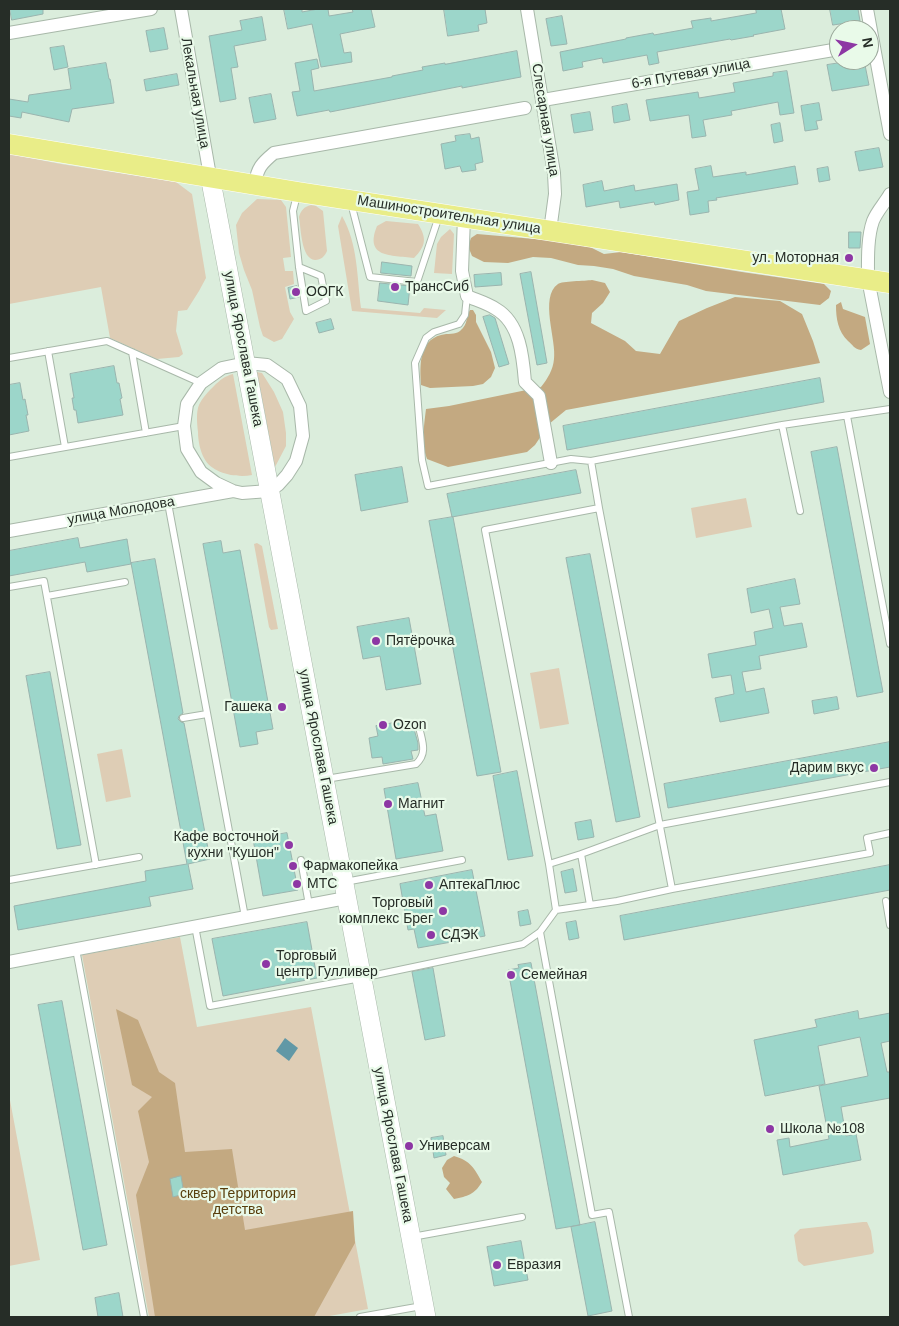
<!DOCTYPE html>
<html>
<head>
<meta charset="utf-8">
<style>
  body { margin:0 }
  #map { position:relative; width:899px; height:1326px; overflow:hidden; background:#dbeddc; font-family:Helvetica,sans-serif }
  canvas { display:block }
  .frame { position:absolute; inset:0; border:10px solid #262d27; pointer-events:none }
  .north { position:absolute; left:829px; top:20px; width:50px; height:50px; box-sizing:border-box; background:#e9fae9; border:1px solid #9ba89b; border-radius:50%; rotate:80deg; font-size:14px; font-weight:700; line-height:20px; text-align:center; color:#262d27 }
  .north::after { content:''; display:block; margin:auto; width:18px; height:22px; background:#8d37a4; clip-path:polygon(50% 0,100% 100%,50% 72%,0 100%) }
</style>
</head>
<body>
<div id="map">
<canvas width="899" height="1326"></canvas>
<div class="frame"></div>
<div class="north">N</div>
</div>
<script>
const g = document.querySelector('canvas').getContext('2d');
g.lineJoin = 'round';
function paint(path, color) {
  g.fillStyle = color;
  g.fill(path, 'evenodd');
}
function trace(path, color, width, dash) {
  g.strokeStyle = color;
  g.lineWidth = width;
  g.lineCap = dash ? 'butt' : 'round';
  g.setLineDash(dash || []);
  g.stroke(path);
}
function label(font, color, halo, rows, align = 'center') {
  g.font = font + ' Helvetica,sans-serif';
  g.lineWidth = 4.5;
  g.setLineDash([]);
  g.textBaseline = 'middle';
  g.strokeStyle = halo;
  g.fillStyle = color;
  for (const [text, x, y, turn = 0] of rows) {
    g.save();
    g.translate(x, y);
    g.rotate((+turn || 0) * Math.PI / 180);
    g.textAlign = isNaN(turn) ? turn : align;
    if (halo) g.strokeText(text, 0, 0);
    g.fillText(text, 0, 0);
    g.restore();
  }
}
paint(new Path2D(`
  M9 154 61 164 176 182 192 194 206 278 199 291 187 310 178 311 176 331 183 354 179 357 157 359 110 338 101 287 9 304Z
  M257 199 281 200 286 207 291 257 283 258 285 271H293L294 284 285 287 290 312 294 319 282 339 274 342 263 336 260 327 252 290 244 270 239 253 236 225 242 213Z
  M311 205 316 206 323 211 327 251C325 256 321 260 315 260 301 259 301 228 299 217 301 210 304 207 311 205Z
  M342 216C358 244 357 277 361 308L420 313 424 308 446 310 437 318 352 311 338 226Z
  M386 221 418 224C427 238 426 246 414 258 391 255 364 258 377 226Z
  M450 229 454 234 452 274 434 273 437 244 441 237Z
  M257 372 262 373 274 392 283 412 286 433V446L275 467Z
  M233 374 252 475C237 478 212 474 204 458 200 451 198 440 198 432 197 423 196 412 199 405 202 398 209 391 214 386 220 380 225 376 233 374Z
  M746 498 752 527 696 538 691 508Z
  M257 543 262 546 278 629 271 630 269 627 254 544Z
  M559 668 569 724 540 729 530 673Z
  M122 749 131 797 106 802 97 754Z
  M180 937 197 1027 311 1007 368 1309 324 1317H149L82 955Z
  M9 1095 40 1260 9 1266Z
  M863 1222H867L871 1231 874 1252 872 1254 804 1266 798 1261 794 1235 800 1229Z`), '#decdb5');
paint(new Path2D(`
  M477 234 546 240 590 247 604 254 621 252 742 272 824 284 831 291 829 298 820 305 706 291 687 285 634 276 613 269 594 266 578 265 551 258 533 257 508 263 484 262 472 256 468 246 471 238Z
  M592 280 605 283 610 292 603 303 592 313 591 323 625 341 636 351 660 354 679 321 707 308 735 297 780 301 802 314 813 341 820 363 566 410 549 424 535 445 527 452 448 467 427 459C421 444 424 425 426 409L449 406 541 387C548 378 553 370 554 359 557 341 539 297 558 284 562 281 585 281 592 280Z
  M841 302 843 309 865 317 870 344 861 350C854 349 853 345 848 341 838 331 836 319 836 305Z
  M470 310H473L476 315V322L491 352 495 368 491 377 483 384 473 386 430 388 421 385C420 367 418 341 441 335 448 333 455 335 460 331 469 323 465 318 470 310Z
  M116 1009 138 1020 159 1072 175 1083 185 1152 232 1149 245 1230 353 1211 355 1243 314 1317H155L136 1195 149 1162 138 1111 152 1097 132 1085Z
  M454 1156C471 1161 474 1168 482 1182 474 1195 468 1196 454 1199L446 1189 450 1183 444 1177 442 1168 447 1160Z`), '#c3a981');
paint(new Path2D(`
  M285 1038 298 1048 289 1061 276 1051Z`), '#6198a6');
const building = new Path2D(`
  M10 9H43V14L12 20Z
  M284 9H302V12L318 9H328L329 16 353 12 352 9H371L375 27 340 34 344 53 351 52 352 62 321 67 312 24 288 29Z
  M444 9H485L487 23 478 25 479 31 448 36Z
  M756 9H781L785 29 753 35 754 36 731 40 730 39 657 52 659 63 649 65 647 55 603 63 602 58 582 62 583 67 563 71 560 52 626 39V38L653 33 654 35 693 28 691 21 711 18V21L756 13Z
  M830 9H858L860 21 833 25Z
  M562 16 567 44 551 46 546 19Z
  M262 17 266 40 234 46 238 67 231 68 236 99 220 102 209 36 242 30 240 21Z
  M164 28 168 49 150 52 146 31Z
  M64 46 68 67 54 70 50 48Z
  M517 51 521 77 462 88V86L330 112 329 110 297 116 292 92 300 91 295 63 317 59 319 68 311 70 314 91 392 77V76L423 70 422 67 445 63V64Z
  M858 60H864L869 85 832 91 827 65Z
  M106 63 109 79H110L114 103 72 109 69 122 22 112 21 118 9 116V99L28 102 29 95 71 89 68 69Z
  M787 71 794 113 780 115 778 102 731 111 732 115 703 120 706 136 692 138 689 115 650 121 646 100 698 92 699 98 735 92 733 83 773 76V73Z
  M177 74 179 85 146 91 144 80Z
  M271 94 276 119 254 123 249 98Z
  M819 103 822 120 816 121 818 129 805 131 801 106Z
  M627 104 630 120 614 123 612 107Z
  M590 112 593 130 574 133 571 115Z
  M780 123 783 141 774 143 771 125Z
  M470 134 471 139 479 137 483 162 475 164 476 170 462 172 460 166 445 169 441 144 456 141 455 136Z
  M879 148 883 167 859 171 855 152Z
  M711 166 713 177 746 172V175L795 166 798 184 716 198 717 200 708 201 709 212 690 215 687 192 699 190 695 169Z
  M828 167 830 180 819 182 817 169Z
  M602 181 604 191 634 185 635 191 677 184 679 200 655 205 654 202 620 208 619 201 586 207 583 185Z
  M849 232H861L860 248H849Z
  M382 262 412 266 411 276 381 273Z
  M531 272 547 363 537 365 520 274Z
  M501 273 502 285 475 287 474 275Z
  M380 283 410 286 408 305 378 301Z
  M297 286 299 297 290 299 288 288Z
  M490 315 495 318 509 364 499 367 483 317Z
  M331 319 334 329 319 333 316 323Z
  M114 366 117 383H119L122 398 120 399 123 415 78 423 76 410H74L72 398H74L70 374Z
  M820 378 824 402 567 450 563 426Z
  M20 383 23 400 25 399 28 415H26L29 431 9 435V385Z
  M837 447 883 692 857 697 811 452Z
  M402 467 408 502 361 511 355 475Z
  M576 470 581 493 452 517 447 494Z
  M453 517 501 772 477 776 429 521Z
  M78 538 80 548 127 539 131 564 87 572 85 562 9 576V551Z
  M221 541 223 553 240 550 273 729 256 732 258 744 240 747 203 544Z
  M590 554 640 817 616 822 566 558Z
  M155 559 183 713 179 716 178 719 181 722 184 723 210 859 188 864 193 889 149 897 151 906 18 930 14 906 146 881 145 871 187 864 131 563Z
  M795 579 800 604 780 607 784 626 802 623 807 647 759 656 761 669 742 672 746 692 764 688 769 713 720 722 715 698 734 694 731 675 712 678 708 654 756 645 754 632 773 628 769 609 751 613 747 589Z
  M409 618 421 684 386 690 380 656 363 659 357 627Z
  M50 672 81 845 57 849 26 676Z
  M837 697 839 709 814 714 812 701Z
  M406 721 408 731 414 729 418 743V750L411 751 413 759 383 764 382 757 372 758 369 738 378 736 376 726Z
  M890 742V767L668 808 664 784Z
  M517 771 533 856 508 860 493 776Z
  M418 783 425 816 436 814 443 851 396 859 384 789Z
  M591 820 594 837 578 840 575 823Z
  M287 833 298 890 263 896 253 839Z
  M890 865V890L624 940 620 916Z
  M573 869 577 891 565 893 561 872Z
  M472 870 485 936 418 948 414 929 408 930 400 884Z
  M528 910 531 924 520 926 518 912Z
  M576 921 579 938 569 940 566 923Z
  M307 922 317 978 223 996 212 939Z
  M531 963 580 1225 556 1229 508 970 519 968 518 965Z
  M433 968 445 1036 425 1040 412 972Z
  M62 1001 107 1245 83 1250 38 1005Z
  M858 1011 859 1019 890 1013V1041L881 1043 887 1072H890V1098L841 1107 846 1136 856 1134 861 1160 783 1175 777 1140 789 1138 790 1147 829 1139 819 1086 868 1076 860 1037 818 1046 825 1084 765 1096 754 1040 817 1027 815 1020Z
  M443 1136 446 1155 434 1158 431 1138Z
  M181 1176 184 1194 173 1197 170 1179Z
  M595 1222 612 1311 588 1316 571 1227Z
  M521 1241 528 1280 494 1286 487 1247Z
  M119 1293 123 1317H98L95 1298Z`);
paint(building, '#9cd6ca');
trace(building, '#9ab4ae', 1);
const service = new Path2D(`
  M297 195 293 211 299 267 306 311 326 301 321 276 299 267
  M351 203 370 277 417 282 439 216
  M467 296 465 315 459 324 434 332 426 338 415 363 422 460 428 486 571 459 591 461
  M48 351 65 447
  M132 352 146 433
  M9 358 107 341 201 383
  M847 416 890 644
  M782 425 800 511
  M9 457 184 426
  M168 503 245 917
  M599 508 672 889
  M9 587 44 581 96 865
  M47 596 125 582
  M183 718 207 714
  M326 779 416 764C428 753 422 741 419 727
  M301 860 309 905
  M549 864 581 854
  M9 880 139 857
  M345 882 462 860
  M886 901 890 925
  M590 905 581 854 660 825 890 782
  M556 910 549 864 485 530 599 508 591 461 782 425 890 409
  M195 926 210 1006 361 978 523 944 540 932 556 910 617 901 672 889 870 853 867 838 890 833
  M540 932 592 1215 609 1212 629 1317
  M76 949 144 1317
  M412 1237 522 1217
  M360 1317 422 1306`);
const minor = new Path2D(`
  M181 9 210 176
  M527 9 554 173 555 194 550 231
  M867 9 890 134
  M9 33 151 9
  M543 100 839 49
  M255 184C257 168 262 163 274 153L525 108
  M890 194C885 203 877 211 873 221 867 238 868 262 868 279L890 392
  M464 217 462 271 467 296C476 300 487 303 496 309 520 323 523 357 525 382L539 396 551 463
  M246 363 267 365 287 379 300 406 303 436 296 461 287 475 278 485 269 491 242 493 233 491 216 483 201 472 187 449 184 426 187 404 201 383 222 368Z
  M9 531 233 491
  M9 962 346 898`);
const secondary = new Path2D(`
  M210 176 426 1317`);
const primary = new Path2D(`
  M9 144 298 192 890 283`);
trace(service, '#a8b8a9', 8);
trace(minor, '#a8b8a9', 14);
trace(secondary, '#a8b8a9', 20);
trace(primary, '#fff', 21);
trace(service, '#fff', 6);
trace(minor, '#fff', 12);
trace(secondary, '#fff', 19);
trace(primary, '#e9ed88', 20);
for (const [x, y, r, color] of [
  [849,258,5,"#8d37a4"],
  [395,287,5,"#8d37a4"],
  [296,292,5,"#8d37a4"],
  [376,641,5,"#8d37a4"],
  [282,707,5,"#8d37a4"],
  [383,725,5,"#8d37a4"],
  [874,768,5,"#8d37a4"],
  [388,804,5,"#8d37a4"],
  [289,845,5,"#8d37a4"],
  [293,866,5,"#8d37a4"],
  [297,884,5,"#8d37a4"],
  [429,885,5,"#8d37a4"],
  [443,911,5,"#8d37a4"],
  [431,935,5,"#8d37a4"],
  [266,964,5,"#8d37a4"],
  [511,975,5,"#8d37a4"],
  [770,1129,5,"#8d37a4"],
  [409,1146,5,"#8d37a4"],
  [497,1265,5,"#8d37a4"]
]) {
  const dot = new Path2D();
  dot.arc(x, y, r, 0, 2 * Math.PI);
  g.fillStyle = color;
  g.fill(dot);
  trace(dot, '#e9fae9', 2);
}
label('14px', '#262d27', '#e9fae9', [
  ["6-я Путевая улица",691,74,-10],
  ["Лекальная улица",195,93,80],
  ["Слесарная улица",545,120,81],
  ["Машиностроительная улица",449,215,9],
  ["улица Ярослава Гашека",243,349,79],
  ["улица Молодова",121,511,-10],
  ["улица Ярослава Гашека",318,747,79],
  ["улица Ярослава Гашека",393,1145,79]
]);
label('14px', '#262d27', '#e9fae9', [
  ["ул. Моторная",839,258,"right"],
  ["ТрансСиб",405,287],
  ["ООГК",306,292],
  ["Пятёрочка",386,641],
  ["Гашека",272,707,"right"],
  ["Ozon",393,725],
  ["Дарим вкус",864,768,"right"],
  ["Магнит",398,804],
  ["Кафе восточной",279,837,"right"],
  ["кухни \"Кушон\"",279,853,"right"],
  ["Фармакопейка",303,866],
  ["МТС",307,884],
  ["АптекаПлюс",439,885],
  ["Торговый",433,903,"right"],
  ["комплекс Брег",433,919,"right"],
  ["СДЭК",441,935],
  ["Торговый",276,956],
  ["центр Гулливер",276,972],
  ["Семейная",521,975],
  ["Школа №108",780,1129],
  ["Универсам",419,1146],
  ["Евразия",507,1265]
], 'left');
label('14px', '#583e0c', '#e9fae9', [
  ["сквер Территория",238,1194],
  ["детства",238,1210]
]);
</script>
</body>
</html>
